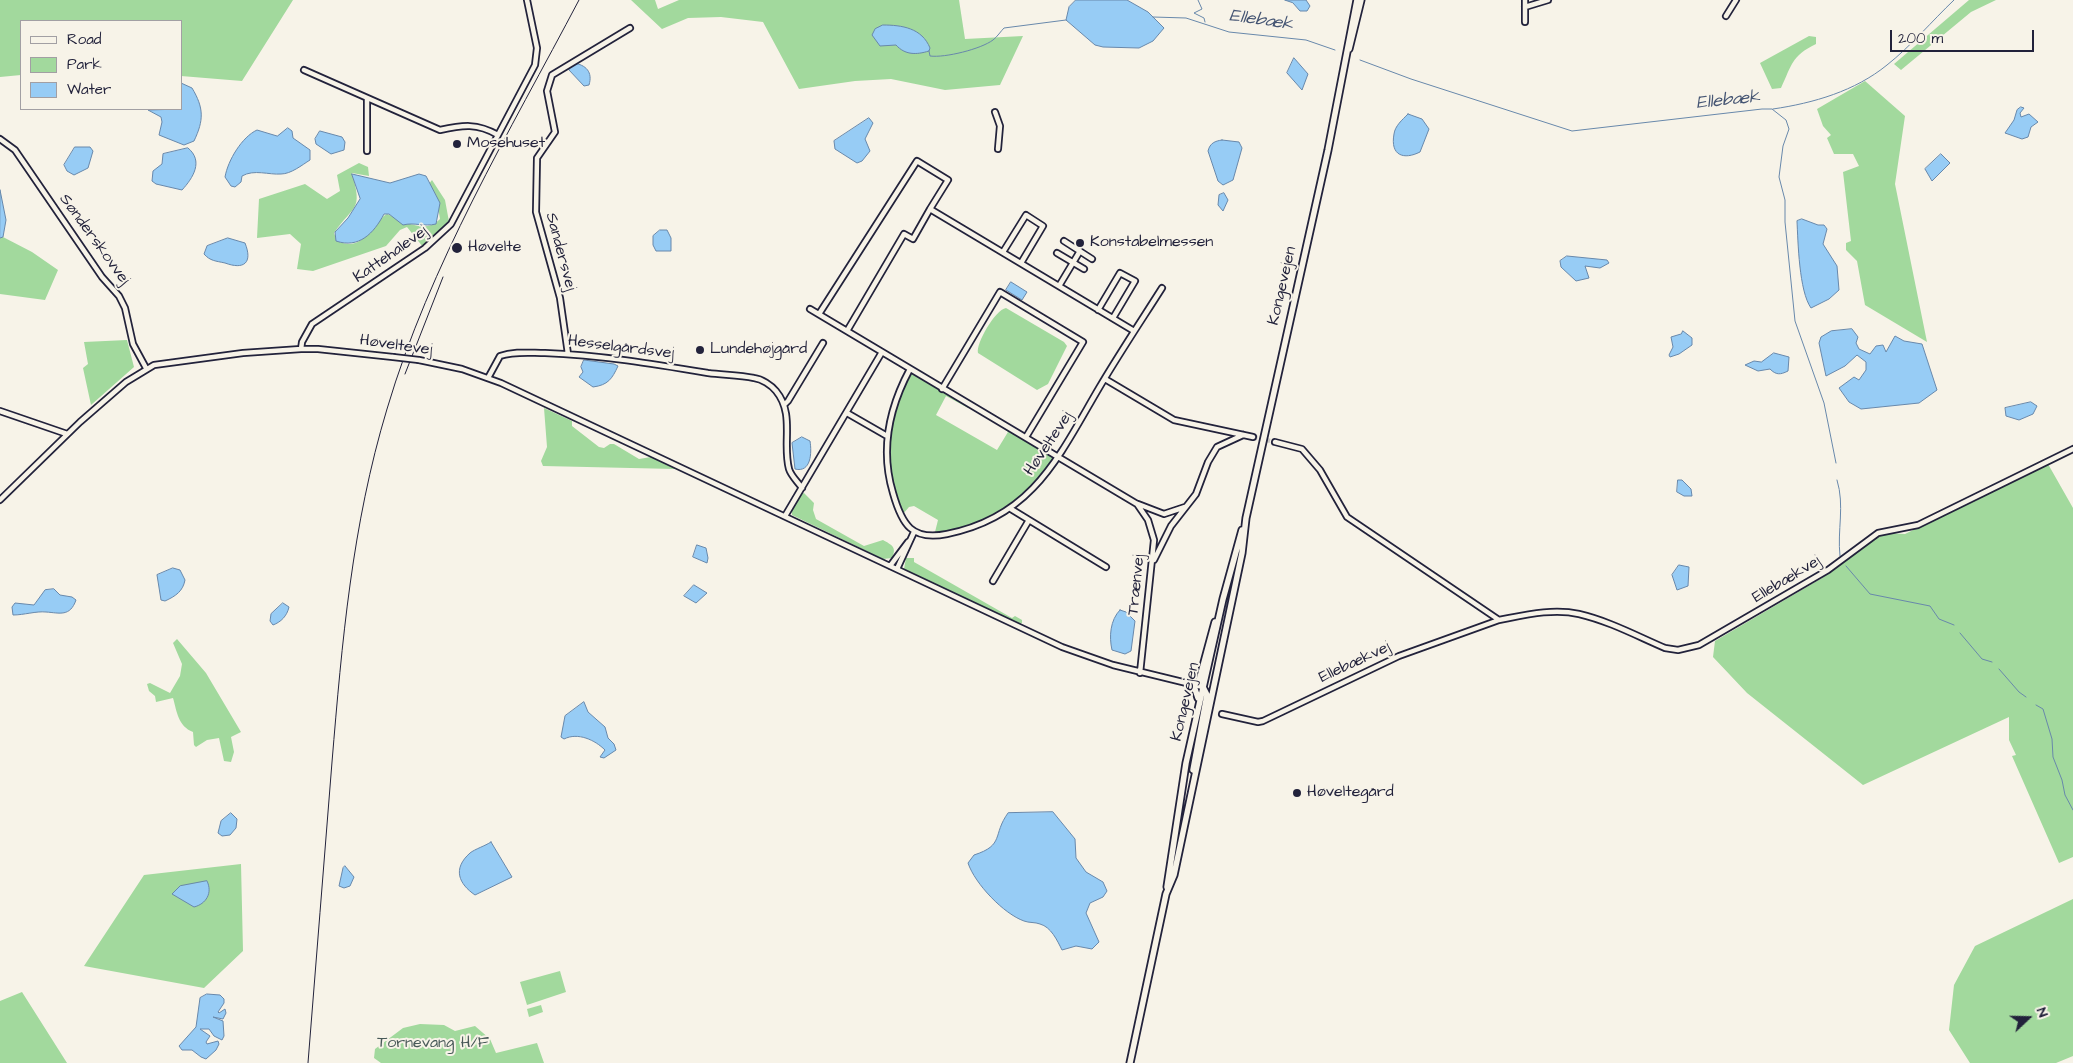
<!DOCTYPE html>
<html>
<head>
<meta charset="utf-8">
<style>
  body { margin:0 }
  #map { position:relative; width:2073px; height:1063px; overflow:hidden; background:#f7f3e8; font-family:"Architects Daughter",sans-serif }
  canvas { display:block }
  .legend { position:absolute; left:20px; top:20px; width:162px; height:90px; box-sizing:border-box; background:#f7f3e8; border:1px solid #a29fa3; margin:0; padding:6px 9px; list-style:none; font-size:15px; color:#22223b }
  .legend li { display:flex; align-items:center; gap:10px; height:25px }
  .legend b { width:25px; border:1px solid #a29fa3 }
  .north { position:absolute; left:2003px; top:993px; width:50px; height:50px; -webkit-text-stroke:4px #f7f3e8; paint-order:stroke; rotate:69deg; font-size:14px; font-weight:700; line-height:20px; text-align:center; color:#22223b }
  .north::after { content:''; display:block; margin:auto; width:18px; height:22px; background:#22223b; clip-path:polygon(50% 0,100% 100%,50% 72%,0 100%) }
  .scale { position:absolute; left:1890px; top:30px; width:144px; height:22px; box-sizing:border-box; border:2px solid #22223b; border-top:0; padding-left:6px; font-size:15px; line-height:18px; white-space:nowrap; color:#22223b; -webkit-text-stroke:4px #f7f3e8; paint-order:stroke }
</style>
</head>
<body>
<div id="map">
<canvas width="2073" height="1063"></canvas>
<ul class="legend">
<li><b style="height:6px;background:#f7f3e8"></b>Road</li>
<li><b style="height:14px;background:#a2d99d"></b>Park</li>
<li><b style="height:14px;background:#97ccf5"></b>Water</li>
</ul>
<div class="north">N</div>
<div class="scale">200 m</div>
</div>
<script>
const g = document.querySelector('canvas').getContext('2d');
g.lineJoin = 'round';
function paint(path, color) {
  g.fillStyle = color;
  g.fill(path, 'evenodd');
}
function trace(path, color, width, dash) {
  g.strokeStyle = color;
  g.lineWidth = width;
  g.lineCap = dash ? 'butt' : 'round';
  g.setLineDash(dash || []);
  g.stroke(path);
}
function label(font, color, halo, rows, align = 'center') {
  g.font = font + ' "Architects Daughter",sans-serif';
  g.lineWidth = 4;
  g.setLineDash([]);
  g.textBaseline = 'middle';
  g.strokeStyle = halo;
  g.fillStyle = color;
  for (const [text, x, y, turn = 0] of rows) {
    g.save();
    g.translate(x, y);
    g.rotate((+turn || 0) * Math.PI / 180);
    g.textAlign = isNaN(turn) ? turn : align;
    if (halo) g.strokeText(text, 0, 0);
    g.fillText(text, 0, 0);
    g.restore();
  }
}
paint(new Path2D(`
  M0 0H293L242 81 181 76V21H21V75L0 77Z
  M631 0H655L658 9 679 0H959L965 39 1023 36 1000 85 945 90 891 79 855 81 799 89 763 22 721 17 688 18 662 29Z
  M1969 0H1996L1971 12 1901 70 1894 64Z
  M1809 36 1816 37V44C1791 56 1792 65 1781 88L1772 89 1760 63Z
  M1865 81 1905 116 1895 184 1927 342 1865 305 1857 261 1846 250V243L1851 241 1843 172 1859 166 1853 154H1834L1827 138 1831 135 1823 126 1817 109Z
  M359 163 368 167 369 176 352 173C363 212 354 204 334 233L337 241C365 253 368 225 387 214 404 221 425 235 440 219L436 195 428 185 432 180 445 200 450 227 423 247 407 227 400 230 386 246 313 271 297 269 301 244 290 234 257 238 259 199 305 184 327 199 340 191 337 175Z
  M3 237 32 252 58 270 45 300 0 294V238Z
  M1006 308 1064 342 1067 346 1048 384 1037 390 978 353C976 343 995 310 1006 308Z
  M127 340 134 367 91 405 83 368 88 364 84 342Z
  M912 373 969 407 968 408 946 396 936 415 997 450 1008 432 997 423 1052 456 1054 460C1022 503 990 525 937 532H935L938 520 914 506 909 507 903 514C886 478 885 435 900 397 903 389 905 379 912 373Z
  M544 408 572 421V426L599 447 604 448 610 444H614L639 459 651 457 675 466V469L543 466 541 461 547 447Z
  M2048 464 2073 508V857L2059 863 2012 756 2016 755 2009 740V717L1863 785 1747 693 1713 657 1715 641 1822 578 1867 541 1886 533 1905 534Z
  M804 493 814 503 813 510 816 519 864 546 883 540C892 545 897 547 892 558L883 559 792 515V509L801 494Z
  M906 558H914V562L1012 618 1015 616 1022 620V623L1018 624 904 569Z
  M177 639 206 673 241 732 231 737 234 752 231 762 224 761 219 738 207 740 196 747 194 745 193 732C178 726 177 712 173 698L156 702 155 696 149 691 147 684 150 683 170 693 180 676 182 664 173 643Z
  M241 864 243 951 204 988 84 966 144 875Z
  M2073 899V1056L2056 1063H1970L1949 1030 1954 985 1975 946Z
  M560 971 566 992 527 1005 520 982Z
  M22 992 67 1063H0V1001Z
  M541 1005 543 1012 529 1017 527 1009Z
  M420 1024 444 1025 455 1031 475 1026 490 1039 496 1053 537 1043 544 1063H381L374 1058 375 1049 403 1028Z`), '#a2d99d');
const water = new Path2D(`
  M1076 0H1127L1148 12 1164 28 1153 41 1139 48 1103 47 1095 45 1066 20 1069 7Z
  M1285 0H1306L1310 6 1307 11H1300L1293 3Z
  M883 25C902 25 922 28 930 48L929 51C916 55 905 55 896 45L880 46 872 35 875 29Z
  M1294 58 1308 74 1302 90 1287 73Z
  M574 63C586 65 593 72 589 85L584 86 569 70 568 67Z
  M181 83 192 88C204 108 204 120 194 141L184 145 159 135 162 122 161 117 148 110 181 109Z
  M2021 107 2024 108 2020 113 2021 117 2029 114 2038 122 2031 127 2028 137 2022 139 2005 133 2014 120 2017 110Z
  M1408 114 1422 119 1429 129 1420 152C1404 160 1390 156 1394 134 1395 126 1402 120 1408 114Z
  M869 118 873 123 865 139 870 151 862 161 857 163 835 149 834 141Z
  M288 128 292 131 293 138 310 150V160C302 165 291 174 281 174 269 175 254 169 242 176L241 182 235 187 231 186 225 177C228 160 242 137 257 130L277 136Z
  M320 131 342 137 345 142 344 150 331 154 316 144 315 139Z
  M1222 140 1239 142 1242 148 1233 180 1223 185 1218 181 1208 151C1210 143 1215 141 1222 140Z
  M75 147H90L93 151 88 168 74 175 67 171 64 165Z
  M188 148C204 161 193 178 182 190L156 184 152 181 153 171 162 164 163 154Z
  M1941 154 1950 163 1932 181 1925 169Z
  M352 174 390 183 419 174 426 176 440 203 436 224C424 227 414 222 403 225L389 214H384C374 233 359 249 336 241L335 232 348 218 360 199Z
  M0 190 6 220 3 237 0 238Z
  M1224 193 1228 200 1223 211 1218 205 1219 195Z
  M1802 219 1818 225H1824L1827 229 1823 244 1837 266 1839 290 1829 299 1811 308C1799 291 1798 242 1797 221Z
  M660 230H667L671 238V251H656L653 245V236Z
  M228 238 245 243C253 263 244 270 225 263 216 261 210 261 204 254L207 246Z
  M1567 256 1607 260 1609 263 1600 268 1585 266 1589 278 1576 281 1561 267 1560 261Z
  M1011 282 1027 292 1022 300 1006 290Z
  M1852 329 1858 337 1856 343 1859 349 1870 354 1876 346 1883 345 1886 352 1895 336 1904 341 1922 344 1937 390 1919 403 1861 409 1849 402 1839 388 1854 377 1859 380 1866 370V362L1857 355 1845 366 1826 376 1819 343 1821 337 1831 331Z
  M1683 331 1692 338V345L1679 354 1670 357 1669 355 1673 347 1671 337 1681 334Z
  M1774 353 1789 357 1788 371C1780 375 1776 375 1770 369L1758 371 1745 365 1754 361 1761 362Z
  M584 360 614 364 618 366C612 379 608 385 593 387L579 377 583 372 581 367Z
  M2031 402 2037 406 2033 414 2019 420 2006 416 2005 408Z
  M802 437 810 441C812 453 811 473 795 469L792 443Z
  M1678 480H1682L1691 489 1692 496H1684L1677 492Z
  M697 545 706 548 708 558 707 563 693 557Z
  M1679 565 1689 567 1688 586 1677 590 1672 575Z
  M173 568 180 570 185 580C183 591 176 596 165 601L161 600 157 575Z
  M694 585 707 593 696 603 684 596Z
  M54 589 60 595 72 597 76 600C70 617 60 613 46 612 36 611 24 615 13 615L12 607 15 603 34 605 45 590Z
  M283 603 289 607C287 616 281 622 273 625L270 621 271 614Z
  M1120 610 1126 612 1135 621 1131 651 1125 654 1112 650C1109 637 1110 620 1120 610Z
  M584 702 588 712 605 727 608 738 614 744 616 750 604 758 600 757 605 750C595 740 578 732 564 739L561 737 565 716Z
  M1053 812 1075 839 1076 858 1086 872 1103 882 1107 891 1103 897 1090 903 1086 913 1099 942 1092 949 1076 946 1062 950C1057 940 1051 927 1040 924 1035 922 1029 923 1024 921 1004 914 975 884 968 863L974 855C1005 845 992 835 1008 813Z
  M231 813 237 819 236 828 230 835 222 836 218 833 221 821Z
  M491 842 512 877 475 895C459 884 452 869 470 853 475 849 485 846 491 842Z
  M345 866 354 877 350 886 344 888 339 886 343 868Z
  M207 881C213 893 206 904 194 907L172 894 180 886Z
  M207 994 220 995 224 999V1003L218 1012 219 1013 225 1009 226 1013 223 1019 213 1017 223 1021 224 1036 222 1040 214 1036 209 1029H200L210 1036 206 1042 207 1044 218 1041 219 1044 216 1050 206 1059 201 1057 192 1050H182L179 1046 196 1027 200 998Z`);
paint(water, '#97ccf5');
trace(water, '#6888ab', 1);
trace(new Path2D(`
  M1198 0 1202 9 1194 13 1204 18 1205 22
  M1153 17 1186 18 1229 32 1306 40 1335 50
  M929 51 930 56C945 58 981 49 993 40 997 37 1001 31 1004 28L1066 20
  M1360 60 1411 79 1572 131 1762 109H1772L1786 120 1789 129 1783 146 1779 177 1785 200V222L1795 321 1824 403 1836 463
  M1773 109C1814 103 1855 91 1887 65 1911 46 1932 21 1954 0
  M1837 480C1845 506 1837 530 1840 556
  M1846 566 1870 594 1930 606 1939 619 1954 625
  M1960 633 1982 659 1992 662
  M1999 669 2019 692 2026 697
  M2036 705 2043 709 2052 739 2053 757 2062 780 2065 795 2073 810`), '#6888ab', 1);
trace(new Path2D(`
  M1253 437 1275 442`), '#ccc9c5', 4.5, [4.5, 2]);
const minor = new Path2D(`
  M1525 7 1548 0
  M1726 16 1736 0
  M1525 22V0
  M304 70 440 130C463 125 477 123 498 135
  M995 112 1000 126 998 149
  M0 139 15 150 102 277 119 296 125 308 133 344 146 368
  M367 151V99
  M1064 241 1092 259
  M1003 252 1026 215 1043 226 1021 263
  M1057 253 1084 269
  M1059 286 1080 251
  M810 309 1137 504 1148 520 1154 540 1140 673
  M1098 310 1120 273 1135 281 1113 318
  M819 314 917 161 948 180 930 209 1134 331
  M847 331 904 234 913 239 930 209
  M301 349 302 342 312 324 425 248 451 224 535 65 537 48 527 0
  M568 354 560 298 536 212 537 158 555 132 547 91 552 75 630 28
  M419 360 462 369 501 383 1062 647 1113 665 1203 687
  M910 369C889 408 880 450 893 493 902 525 912 541 947 534 1033 517 1059 456 1099 388 1119 354 1141 321 1162 288
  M488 378 500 356C514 351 530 353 545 353 600 355 654 364 708 373 723 375 739 375 754 378 762 379 771 385 776 391 795 414 782 443 789 469 791 476 798 482 802 488
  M1105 379 1174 420 1253 437
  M942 389 1000 292 1083 342 1026 437
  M784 405 788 401 823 343
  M0 411 67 434
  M847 413 887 436
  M1275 442 1302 449 1320 470 1347 517 1499 620C1525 615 1553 608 1579 614 1609 621 1637 636 1665 648L1678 650 1699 645 1828 570 1878 533 1918 525 2073 449
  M0 500 80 422 126 382 154 365 243 353 301 349H318L393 357
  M1138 504 1164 514 1185 507
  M1011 509 1106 567
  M785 516 882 352
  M1154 560 1171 526 1196 494 1208 462 1217 447 1243 435
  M890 566 908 542
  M897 569 914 532
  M993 581 1029 520
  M1222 714 1258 722 1263 721 1399 656 1499 620`);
const major = new Path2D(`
  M1349 49 1361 0
  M1198 698 1194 686 1199 681 1215 622
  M1193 770 1207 695 1203 687
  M1167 887 1186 763 1223 599 1242 530
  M1130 1063 1166 894 1174 875 1242 553 1246 518 1328 150 1357 0`);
trace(minor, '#22223b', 8);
trace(major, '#22223b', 9);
trace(minor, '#f7f3e8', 4.5);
trace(major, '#f7f3e8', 5.5);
trace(new Path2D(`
  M405 374 443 277
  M308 1063C316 963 324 862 332 762 342 642 352 525 387 409 430 264 509 133 579 0`), '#22223b', 1);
const minorBridge = new Path2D(`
  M393 357 419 360`);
trace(minorBridge, '#22223b', 8, []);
trace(minorBridge, '#f7f3e8', 4.5);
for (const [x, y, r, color] of [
  [457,144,5,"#22223b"],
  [1080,243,5,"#22223b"],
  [457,248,6,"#22223b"],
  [700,350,5,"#22223b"],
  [1297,793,5,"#22223b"]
]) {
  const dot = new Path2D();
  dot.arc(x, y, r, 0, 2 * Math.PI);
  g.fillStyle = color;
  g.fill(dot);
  trace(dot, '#f7f3e8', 2);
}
label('16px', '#22223b', '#f7f3e8', [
  ["Mosehuset",467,144],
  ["Konstabelmessen",1090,243],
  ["Høvelte",468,248],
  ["Lundehøjgård",710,350],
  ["Høveltegård",1307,793]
], 'left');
label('16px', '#22223b', '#f7f3e8', [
  ["Sønderskovvej",94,240,54],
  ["Sandersvej",560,252,75],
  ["Kattehalevej",391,255,-35],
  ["Kongevejen",1283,286,-77],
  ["Høveltevej",396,346,8],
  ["Hesselgårdsvej",621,348,7],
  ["Høveltevej",1049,444,-56],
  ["Ellebækvej",1787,580,-31],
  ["Trænvej",1137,585,-84],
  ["Ellebækvej",1355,663,-25],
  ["Kongevejen",1186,702,-77]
]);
label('16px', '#485958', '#f7f3e8', [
  ["Tornevang H/F",433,1044]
]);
label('italic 18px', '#455573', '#f7f3e8', [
  ["Ellebæk",1261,21,8],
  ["Ellebæk",1728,101,-6]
]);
</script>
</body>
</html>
